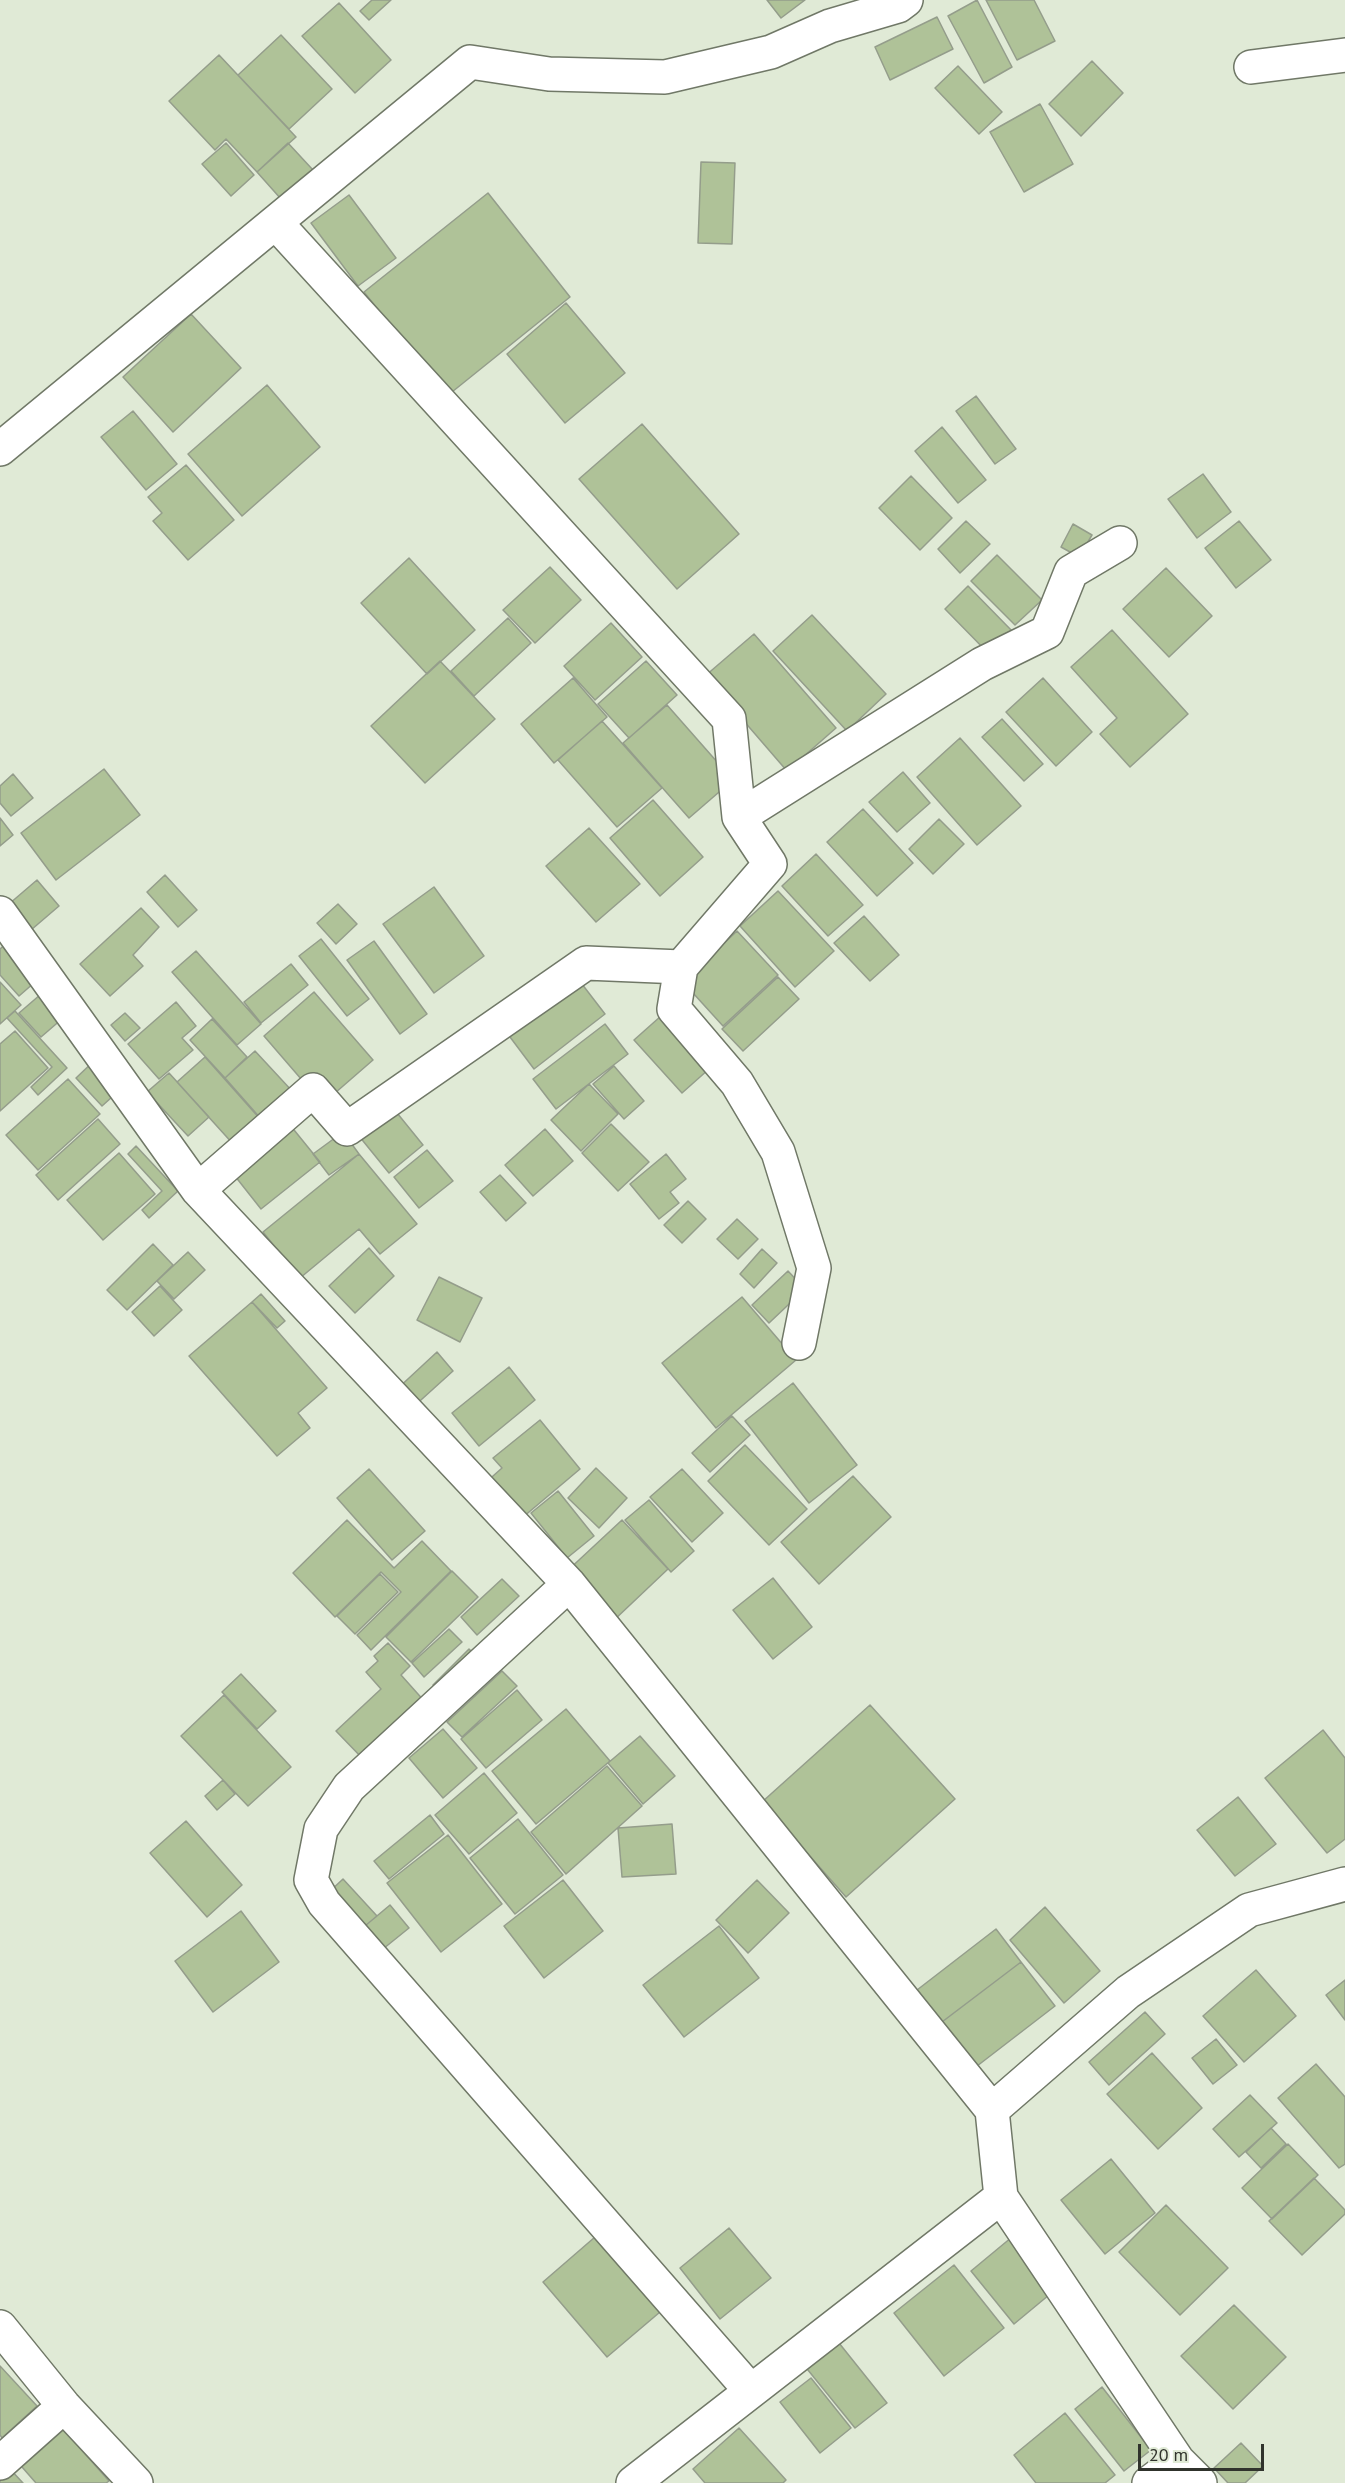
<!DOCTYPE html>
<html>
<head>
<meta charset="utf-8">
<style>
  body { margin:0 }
  #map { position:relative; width:1345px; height:2483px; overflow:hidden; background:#e0ead6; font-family:"PT Sans",sans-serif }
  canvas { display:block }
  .scale { position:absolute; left:1138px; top:2444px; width:126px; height:27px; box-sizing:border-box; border:3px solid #30332c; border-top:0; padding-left:8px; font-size:18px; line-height:21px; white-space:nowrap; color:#30332c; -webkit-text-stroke:4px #e0ead6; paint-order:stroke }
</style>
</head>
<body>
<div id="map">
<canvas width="1345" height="2483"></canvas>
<div class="scale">20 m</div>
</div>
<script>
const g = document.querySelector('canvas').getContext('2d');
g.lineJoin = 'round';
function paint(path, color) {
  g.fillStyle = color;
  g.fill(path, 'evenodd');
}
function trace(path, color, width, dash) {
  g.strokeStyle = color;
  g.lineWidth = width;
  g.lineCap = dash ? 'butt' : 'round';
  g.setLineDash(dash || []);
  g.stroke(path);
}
const building = new Path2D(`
  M372 0H391L369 20 360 11Z
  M767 0H805L781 18Z
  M977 0 1012 67 984 83 948 16Z
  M986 0H1034L1055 41 1017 60Z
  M339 3 391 60 355 93 302 36Z
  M937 17 953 49 890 80 875 47Z
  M281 35 332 89 289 129 238 75Z
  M219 55 296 137 257 172 226 139 215 150 169 101Z
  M1092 61 1123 93 1081 136 1049 104Z
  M958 66 1002 112 979 134 935 88Z
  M1040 104 1073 164 1024 192 990 132Z
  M226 143 254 175 231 196 202 164Z
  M288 143 313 170 281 199 257 172Z
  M701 162 735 163 732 244 698 243Z
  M488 193 570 297 447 396 364 292Z
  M349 195 396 258 358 286 311 223Z
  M566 303 625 373 565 423 507 354Z
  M191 314 241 368 173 432 123 377Z
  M267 385 320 447 242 516 188 454Z
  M976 396 1016 449 995 464 956 411Z
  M133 411 177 464 146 490 101 437Z
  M642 424 739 534 677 589 579 479Z
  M942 427 986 480 958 503 915 451Z
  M186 465 234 520 188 560 153 521 162 513 148 497Z
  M1203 474 1231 512 1197 538 1168 499Z
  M911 476 952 518 920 550 879 508Z
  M966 521 990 544 960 573 938 549Z
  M1239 521 1271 560 1236 588 1205 548Z
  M1073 524 1092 535 1079 557 1061 547Z
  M997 555 1042 600 1015 625 971 581Z
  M409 558 475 630 427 674 361 603Z
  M550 567 581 600 535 643 503 610Z
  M1166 568 1212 616 1169 657 1123 609Z
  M968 586 1014 633 991 656 945 609Z
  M812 615 886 694 847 731 773 651Z
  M508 618 531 643 474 696 451 671Z
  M611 623 642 657 595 700 564 666Z
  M1112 630 1188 714 1130 767 1100 734 1117 718 1071 667Z
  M754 634 836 728 787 771 705 676Z
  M440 661 495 719 425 783 371 726Z
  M646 661 677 695 629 738 598 704Z
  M573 678 607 717 554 763 521 724Z
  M1043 678 1092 732 1056 766 1006 712Z
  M667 705 733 780 689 818 623 743Z
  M1002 719 1043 764 1024 781 982 737Z
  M602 721 662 788 617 827 558 760Z
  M960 738 1021 806 977 845 917 777Z
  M104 769 140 815 56 880 21 833Z
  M903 772 930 803 897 832 869 802Z
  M13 774 33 798 11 816 0 803V786Z
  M653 800 703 857 660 896 610 838Z
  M863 809 913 863 877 896 827 842Z
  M0 818 13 835 0 846Z
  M939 819 964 844 933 874 909 849Z
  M589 828 640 884 596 922 546 866Z
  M816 854 863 905 828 936 782 886Z
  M165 875 197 910 178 927 147 892Z
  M37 880 59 906 31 930 9 904Z
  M434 887 484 956 434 993 383 924Z
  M778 891 834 951 795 987 740 926Z
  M338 904 357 924 336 944 317 923Z
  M141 908 159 927 133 955 143 966 110 996 80 964Z
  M864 916 899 955 870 981 834 943Z
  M737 931 778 975 723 1026 683 982Z
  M321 939 369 999 347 1016 299 956Z
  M10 940 42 976 19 996 0 975V949Z
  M374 941 427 1014 400 1034 347 960Z
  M196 951 261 1024 237 1045 172 972Z
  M291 964 308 985 261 1023 244 1002Z
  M575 975 605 1014 534 1069 504 1029Z
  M778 977 799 999 743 1051 722 1029Z
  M0 982 21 1005 0 1024Z
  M48 988 70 1012 41 1037 19 1013Z
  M314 992 373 1060 335 1093 308 1087 264 1036Z
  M176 1002 196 1026 182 1038 193 1050 159 1079 128 1044Z
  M15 1011 67 1068 38 1095 31 1087 52 1067 7 1018Z
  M125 1013 140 1028 125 1041 111 1025Z
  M661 1016 709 1069 682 1093 634 1040Z
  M212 1019 247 1057 225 1078 190 1040Z
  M605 1024 628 1054 556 1109 533 1079Z
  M15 1031 48 1068 0 1111V1044Z
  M255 1051 293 1092 262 1120 225 1078Z
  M205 1057 261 1120 234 1145 177 1082Z
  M96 1059 122 1088 102 1106 76 1078Z
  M614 1066 644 1101 624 1119 593 1084Z
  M169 1073 209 1117 188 1136 147 1092Z
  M68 1079 100 1114 38 1170 6 1135Z
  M589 1084 618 1114 581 1151 551 1120Z
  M393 1108 423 1145 389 1173 359 1136Z
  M98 1119 120 1144 58 1200 36 1175Z
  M611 1124 649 1162 618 1191 582 1153Z
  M290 1125 320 1162 261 1209 231 1171Z
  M545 1129 573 1161 533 1196 505 1165Z
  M343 1132 359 1154 329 1175 313 1154Z
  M136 1146 178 1191 149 1218 142 1210 162 1191 128 1154Z
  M427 1150 453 1181 419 1208 394 1177Z
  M119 1153 155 1194 103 1240 67 1200Z
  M359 1154 417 1224 380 1254 359 1229 300 1278 263 1232Z
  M666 1154 686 1179 670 1192 679 1203 659 1219 630 1184Z
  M500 1175 526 1203 506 1221 480 1192Z
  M688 1201 706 1219 682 1243 664 1225Z
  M737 1219 758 1239 738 1259 717 1239Z
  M153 1244 173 1265 127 1310 107 1290Z
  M369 1248 394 1276 355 1313 329 1286Z
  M762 1249 777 1263 754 1288 740 1274Z
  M188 1252 205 1270 174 1299 157 1281Z
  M788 1271 805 1289 769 1323 752 1305Z
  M439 1277 482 1298 460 1342 417 1320Z
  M160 1286 182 1310 154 1336 132 1312Z
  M261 1294 285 1321 277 1328 252 1302Z
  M742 1297 796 1360 716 1428 662 1363Z
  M252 1302 327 1388 298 1413 310 1428 277 1456 189 1356Z
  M437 1352 453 1371 411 1409 395 1391Z
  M509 1367 535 1400 479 1446 452 1413Z
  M793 1383 857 1465 809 1503 745 1421Z
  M732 1416 750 1435 710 1472 692 1453Z
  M540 1420 580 1469 516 1523 484 1484 502 1468 493 1458Z
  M745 1445 807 1509 769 1545 708 1481Z
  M596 1468 627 1498 599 1528 568 1498Z
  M369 1469 425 1531 392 1560 337 1498Z
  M682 1469 723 1513 692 1542 650 1497Z
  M853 1476 891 1517 819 1584 781 1542Z
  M558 1491 594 1536 567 1558 531 1513Z
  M649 1500 694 1551 671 1572 625 1520Z
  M347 1520 394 1568 422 1541 451 1571 371 1650 357 1635 401 1592 381 1572 335 1617 293 1573Z
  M622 1520 668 1569 612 1622 565 1573Z
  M452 1571 478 1597 411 1662 386 1637Z
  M380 1574 398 1592 355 1634 337 1616Z
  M773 1578 812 1627 773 1659 733 1610Z
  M502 1579 519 1596 477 1635 461 1617Z
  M449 1629 462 1642 424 1677 412 1663Z
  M388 1643 410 1666 401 1675 426 1703 364 1760 336 1731 381 1689 366 1672 378 1661 374 1656Z
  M469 1649 477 1657 442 1693 433 1685Z
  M502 1671 517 1686 462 1737 447 1722Z
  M241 1674 276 1711 257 1729 222 1692Z
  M517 1690 542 1720 486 1768 461 1739Z
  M224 1695 291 1767 248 1806 181 1736Z
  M870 1705 955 1799 846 1897 762 1802Z
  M566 1709 610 1761 536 1824 492 1771Z
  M443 1729 477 1768 443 1798 409 1758Z
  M1323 1730 1345 1758V1839L1327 1853 1265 1778Z
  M640 1736 675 1776 643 1804 608 1763Z
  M607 1766 642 1806 566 1874 531 1832Z
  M484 1773 517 1813 469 1854 435 1815Z
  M223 1780 235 1794 217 1810 205 1796Z
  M1238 1797 1276 1844 1235 1876 1197 1830Z
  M430 1815 444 1834 389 1879 374 1861Z
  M518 1819 563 1875 515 1914 470 1858Z
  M186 1821 242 1885 207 1917 150 1853Z
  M672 1824 676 1874 622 1877 618 1828Z
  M448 1835 502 1904 441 1952 387 1883Z
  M343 1879 377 1916 360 1930 328 1893Z
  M563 1880 603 1931 544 1978 504 1926Z
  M757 1880 789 1913 748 1953 716 1920Z
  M390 1905 409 1928 378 1953 359 1931Z
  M1045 1907 1100 1971 1064 2003 1010 1940Z
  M241 1911 279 1962 213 2012 175 1961Z
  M719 1926 759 1978 684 2037 643 1985Z
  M996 1929 1021 1962 942 2022 917 1990Z
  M1021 1962 1055 2006 968 2073 934 2028Z
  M1256 1970 1296 2016 1244 2062 1203 2016Z
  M1345 1980V2020L1326 1995Z
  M1145 2012 1165 2034 1109 2085 1089 2062Z
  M1216 2039 1237 2065 1213 2084 1192 2058Z
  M1152 2053 1202 2108 1158 2149 1107 2094Z
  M1316 2064 1345 2097V2164L1339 2168 1278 2098Z
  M1250 2095 1277 2123 1239 2157 1213 2129Z
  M1271 2128 1286 2144 1261 2168 1246 2152Z
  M1288 2144 1318 2175 1272 2219 1242 2188Z
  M1111 2159 1155 2213 1105 2254 1061 2200Z
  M1314 2178 1345 2210V2214L1302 2255 1269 2221Z
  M1166 2205 1228 2268 1180 2315 1119 2252Z
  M729 2228 771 2278 720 2319 680 2268Z
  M595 2237 660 2312 607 2357 543 2282Z
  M1012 2237 1055 2290 1014 2324 971 2271Z
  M954 2265 1004 2328 944 2376 894 2313Z
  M1234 2305 1286 2357 1233 2409 1181 2356Z
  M831 2333 887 2403 855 2428 799 2359Z
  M0 2366 37 2406 2 2438 0 2435Z
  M811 2378 851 2428 820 2453 780 2402Z
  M1102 2387 1151 2450 1124 2471 1075 2409Z
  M1065 2413 1115 2475 1105 2483H1036L1014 2455Z
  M57 2422 109 2481 106 2483H36L15 2459Z
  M739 2428 786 2480 783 2483H705L693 2469Z
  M1241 2443 1263 2466 1245 2483H1228L1214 2468Z
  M9 2468 23 2483H0V2476Z`);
paint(building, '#afc298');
trace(building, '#949d8b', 1.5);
const minor = new Path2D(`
  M1251 67 1345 55
  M276 223 729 719 739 817
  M0 449 470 62 549 74 665 77 771 52 830 26 898 6 906 0
  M0 913 198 1190 569 1584 992 2110 1001 2197 633 2483
  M198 1190 313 1090 347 1129 586 963 681 967
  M799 1343 814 1268 778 1152 737 1083 674 1009 681 967 770 864 739 817 982 664 1047 632 1071 572 1120 543
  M569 1584 349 1787 321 1829 311 1880 324 1903 750 2390
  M992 2110 1128 1992 1249 1910 1345 1884
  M1001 2197 1178 2461 1200 2483
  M0 2327 64 2406 136 2483
  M0 2463 64 2406
  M1149 2483 1178 2461`);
trace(minor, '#707867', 36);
trace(minor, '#fff', 33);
</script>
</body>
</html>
